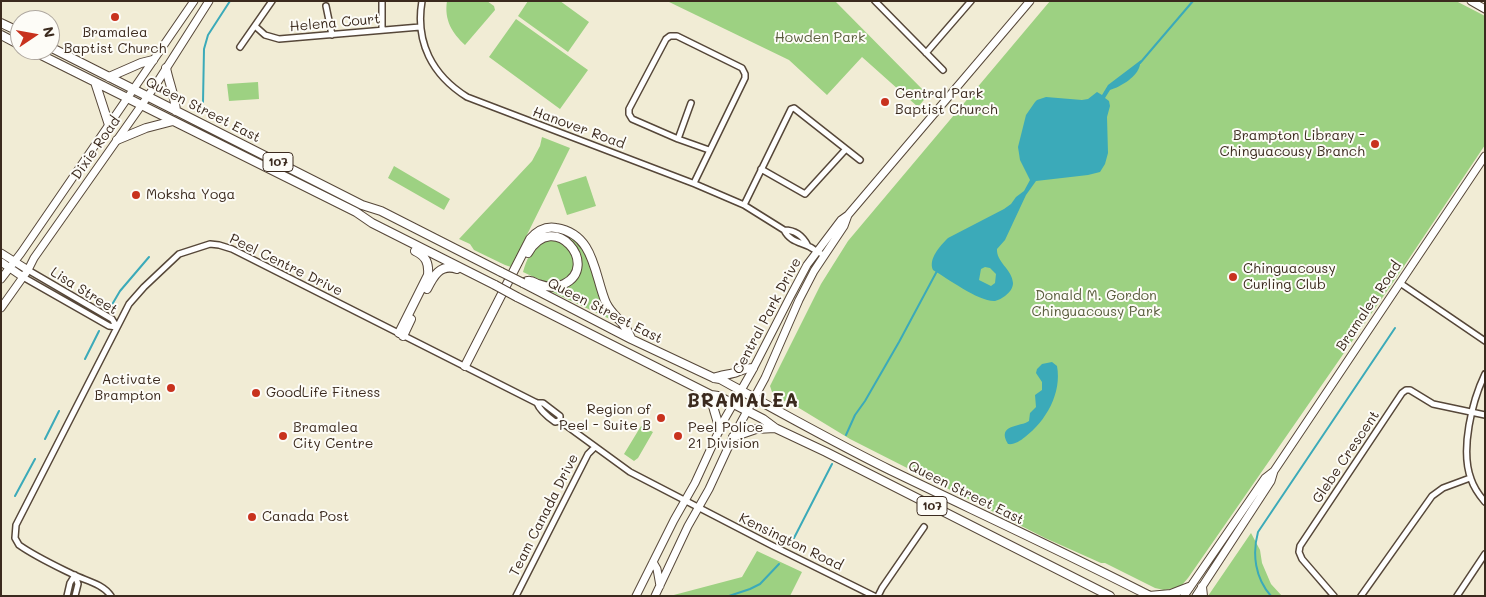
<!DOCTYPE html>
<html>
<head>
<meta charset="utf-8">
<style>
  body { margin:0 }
  #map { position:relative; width:1486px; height:597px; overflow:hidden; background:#f1ecd5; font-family:Mali,sans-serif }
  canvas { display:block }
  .frame { position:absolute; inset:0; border:2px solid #3b2a1e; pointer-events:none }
  .north { position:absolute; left:10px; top:10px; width:50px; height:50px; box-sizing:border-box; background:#fdfcf7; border:1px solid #afa8a0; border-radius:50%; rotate:78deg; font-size:14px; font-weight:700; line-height:20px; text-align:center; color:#3b2a1e }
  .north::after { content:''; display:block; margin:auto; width:18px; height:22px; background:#c8321e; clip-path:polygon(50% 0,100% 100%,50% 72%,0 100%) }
</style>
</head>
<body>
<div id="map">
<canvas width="1486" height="597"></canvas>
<div class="frame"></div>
<div class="north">N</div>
</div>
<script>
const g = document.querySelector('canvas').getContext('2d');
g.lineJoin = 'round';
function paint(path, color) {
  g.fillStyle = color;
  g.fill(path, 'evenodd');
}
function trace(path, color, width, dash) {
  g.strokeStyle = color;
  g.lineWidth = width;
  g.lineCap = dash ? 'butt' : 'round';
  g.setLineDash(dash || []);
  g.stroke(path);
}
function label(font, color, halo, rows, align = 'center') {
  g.font = font + ' Mali,sans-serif';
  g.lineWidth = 4;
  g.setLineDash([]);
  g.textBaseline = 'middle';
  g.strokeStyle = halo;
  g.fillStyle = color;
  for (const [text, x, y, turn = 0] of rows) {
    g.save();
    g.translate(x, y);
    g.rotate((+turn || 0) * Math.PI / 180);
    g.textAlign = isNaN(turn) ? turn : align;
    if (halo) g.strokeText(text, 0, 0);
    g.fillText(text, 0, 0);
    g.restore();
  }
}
paint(new Path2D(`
  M447 1H487L494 6 495 10 465 45C452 33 444 20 447 1Z
  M528 1H560L589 22 568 52 518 16Z
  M667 1H835L928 95 918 107 862 57 827 95 789 60Z
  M1050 1H1456L1485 16V145L1396 278 1188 578 1182 585 1175 590 1174 588 1164 590 1155 588 1105 563H1101L1045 538 850 439 799 408 778 398 772 392 770 386 821 284 848 241Z
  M516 19 588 70 560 109 489 57Z
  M258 82 259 99 229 101 227 84Z
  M542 137 570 148 511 267 505 265 474 250 470 244 459 239 532 161 540 146Z
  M394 166 450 199 444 210 388 178Z
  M586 176 596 206 567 215 557 185Z
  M548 231C562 231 576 237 584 249 588 255 590 264 592 271 598 289 604 305 614 321L550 291 564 289 579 277C580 272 582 266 582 261 582 254 578 248 574 243 562 231 548 231 534 240L540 234Z
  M556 239 566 244 575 262C566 295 545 282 523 272 526 261 532 246 543 241 547 239 552 239 556 239Z
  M641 426 653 432 638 458 634 461 624 454Z
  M1251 533 1260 550 1262 563 1271 584 1282 596H1208Z
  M757 551 802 572 790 596H670L742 577Z`), '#9dd182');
paint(new Path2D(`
  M1141 60C1140 63 1140 66 1139 68 1135 78 1120 87 1110 90L1105 98 1109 101 1110 106 1107 117 1108 153 1105 164 1100 172 1088 175 1036 181 1026 195 1005 240 997 249C996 262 1012 269 1013 283 1013 288 1010 292 1005 296 1002 298 999 300 995 301 979 302 947 278 933 270 928 259 940 246 948 238L1004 209 1011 204 1016 197 1024 191 1030 180 1020 160 1018 147 1026 115 1035 102 1037 100 1046 97 1082 100 1088 99 1097 92 1102 95 1108 85ZM985 267 990 268 996 274 995 283 991 286 979 280 981 269Z
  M1052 362 1057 366C1062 393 1046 421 1025 437 1020 441 1014 445 1008 444 996 424 1021 427 1029 421L1030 413 1036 407 1035 395 1042 390V382L1036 373 1037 369 1042 364Z`), '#3baab9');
trace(new Path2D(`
  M1140 63 1193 1
  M203 102 204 49 208 35 230 1
  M110 308 120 291 149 257
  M85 359 99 331
  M846 435 855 415 865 401 899 342 937 271
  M45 439 59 411
  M15 496 35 459
  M794 538 832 464
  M729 596 750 589 760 584 779 564
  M1271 596C1255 578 1252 554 1258 532L1395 328`), '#3baab9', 2);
const street = new Path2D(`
  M422 1C415 42 432 75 467 97L695 184 744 205 784 230C795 230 803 236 808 246
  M875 1 943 70
  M326 6 332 35
  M255 26 265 35 279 39 420 27
  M382 30V1
  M240 47 272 1
  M926 53 971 1
  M678 139 691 103
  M846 149 860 160
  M694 183 745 78V74L742 68 677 36H670L666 39 629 109V114L632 119 678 139 709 150
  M744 205 791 109 794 108 846 149 805 194 761 169
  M784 230C790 242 800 242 810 247 815 250 819 253 824 255
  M28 270 112 319 117 327
  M23 277 109 326 117 327
  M1400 283 1485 341
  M1485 374C1472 401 1460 450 1471 479 1474 488 1479 495 1485 502
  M537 403C540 411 548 417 555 422L560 421 630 472 773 546 874 596
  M67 596 70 583 75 575
  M75 596 78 584 75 575
  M111 596C103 584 87 581 74 575 56 566 36 557 19 545L15 538 16 525 129 304 144 287 179 254 210 244 219 245 232 249 537 403H543L560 416V421
  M516 596 588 454 595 447
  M878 596 882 588 924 527
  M1334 596 1302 559 1299 552 1300 546 1402 393 1406 390H1410L1433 404 1485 415
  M1361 596 1432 496 1443 488 1470 478
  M1457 596 1485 554`);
const secondary = new Path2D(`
  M1471 1 1485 9
  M1 253 28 270
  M1 262 23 277
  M1 279 21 253 194 1
  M1 308 28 270 34 258 155 86 209 1
  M653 562 657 569 660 586
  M636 596 674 520 695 483 724 420 752 371 790 297 807 265 841 220 848 215
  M655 596 688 526 709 489 733 437 765 378 799 300 814 271 844 226 848 215 1030 1
  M1184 596 1265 478 1274 471 1485 156
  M1196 596 1271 481 1274 471`);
const primary = new Path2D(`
  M1 23 20 32
  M1 35 20 45
  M50 47 362 205 381 211 501 272
  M31 50 356 212 372 223 495 285
  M166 68C169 83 175 96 176 111
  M109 77 141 63 153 60
  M95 82 109 125
  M117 140 146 128 173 121
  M523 283 631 339 714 378 720 379C776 410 833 442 890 470 977 512 1064 552 1150 596
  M523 283C525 282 528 280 530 281 533 281 535 283 538 284 546 287 556 288 564 284 601 266 554 208 528 253
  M427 289C433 277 440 263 457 269
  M517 297 711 395 718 396 763 419 775 428 826 452 1110 596
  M399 333 428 275C429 263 426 256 415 251
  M403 336 411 319
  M465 366 530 239C537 231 545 226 556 228 595 234 594 275 606 303 611 313 617 317 623 324 626 328 629 333 631 338
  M714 378C721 375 727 375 734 373 742 370 744 368 753 368
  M711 395C712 407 717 418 720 430
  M733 437 756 429 775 428
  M1202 587 1203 596
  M1149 596 1171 594 1189 587`);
trace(street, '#564739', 8);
trace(secondary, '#564739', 9);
trace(primary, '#564739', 10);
trace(street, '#fff', 5);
trace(secondary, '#fff', 7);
trace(primary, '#fff', 8);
const primaryBridge = new Path2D(`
  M501 272 523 283
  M495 285 517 297`);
trace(primaryBridge, '#564739', 10, []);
trace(primaryBridge, '#fff', 8);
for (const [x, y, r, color] of [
  [115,17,5,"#c8321e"],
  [885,102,5,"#c8321e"],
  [1375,144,5,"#c8321e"],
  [136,195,5,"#c8321e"],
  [1233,277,5,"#c8321e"],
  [171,388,5,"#c8321e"],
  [256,393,5,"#c8321e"],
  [661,418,5,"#c8321e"],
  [283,436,5,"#c8321e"],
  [678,436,5,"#c8321e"],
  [252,517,5,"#c8321e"]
]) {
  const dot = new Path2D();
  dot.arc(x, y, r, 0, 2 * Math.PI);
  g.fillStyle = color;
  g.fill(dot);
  trace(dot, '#fdfcf7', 2);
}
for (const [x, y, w] of [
  [278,162,30],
  [932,506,30]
]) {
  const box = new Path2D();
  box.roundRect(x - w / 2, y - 9.5, w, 19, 4);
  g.fillStyle = '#fdfcf7';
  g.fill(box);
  trace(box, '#3b2a1e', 1);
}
label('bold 12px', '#3b2a1e', null, [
  ["107",278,162],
  ["107",932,506]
]);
label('14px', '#3b2a1e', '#fdfcf7', [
  ["Helena Court",335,23,-5],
  ["Queen Street East",203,110,27],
  ["Hanover Road",579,128,20],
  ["Dixie Road",96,148,-55],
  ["Peel Centre Drive",286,265,26],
  ["Lisa Street",84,291,32],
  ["Bramalea Road",1369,306,-56],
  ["Queen Street East",605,311,27],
  ["Central Park Drive",767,316,-62],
  ["Glebe Crescent",1346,457,-56],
  ["Queen Street East",966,493,26],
  ["Team Canada Drive",544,515,-63],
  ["Kensington Road",791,542,26]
]);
label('14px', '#3b2a1e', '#fdfcf7', [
  ["Bramalea",115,33,"center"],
  ["Baptist Church",115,49,"center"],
  ["Central Park",895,94],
  ["Baptist Church",895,110],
  ["Brampton Library -",1365,136,"right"],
  ["Chinguacousy Branch",1365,152,"right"],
  ["Moksha Yoga",146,195],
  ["Chinguacousy",1243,269],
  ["Curling Club",1243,285],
  ["Activate",161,380,"right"],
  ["Brampton",161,396,"right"],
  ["GoodLife Fitness",266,393],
  ["Region of",651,410,"right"],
  ["Peel - Suite B",651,426,"right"],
  ["Bramalea",293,428],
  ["City Centre",293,444],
  ["Peel Police",688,428],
  ["21 Division",688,444],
  ["Canada Post",262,517]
], 'left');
label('14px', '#585c3c', '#fdfcf7', [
  ["Howden Park",820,38],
  ["Donald M. Gordon",1096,296],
  ["Chinguacousy Park",1096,312]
]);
g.letterSpacing = '1px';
label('bold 19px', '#3b2a1e', '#fdfcf7', [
  ["BRAMALEA",743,401]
]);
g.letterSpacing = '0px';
</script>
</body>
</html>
